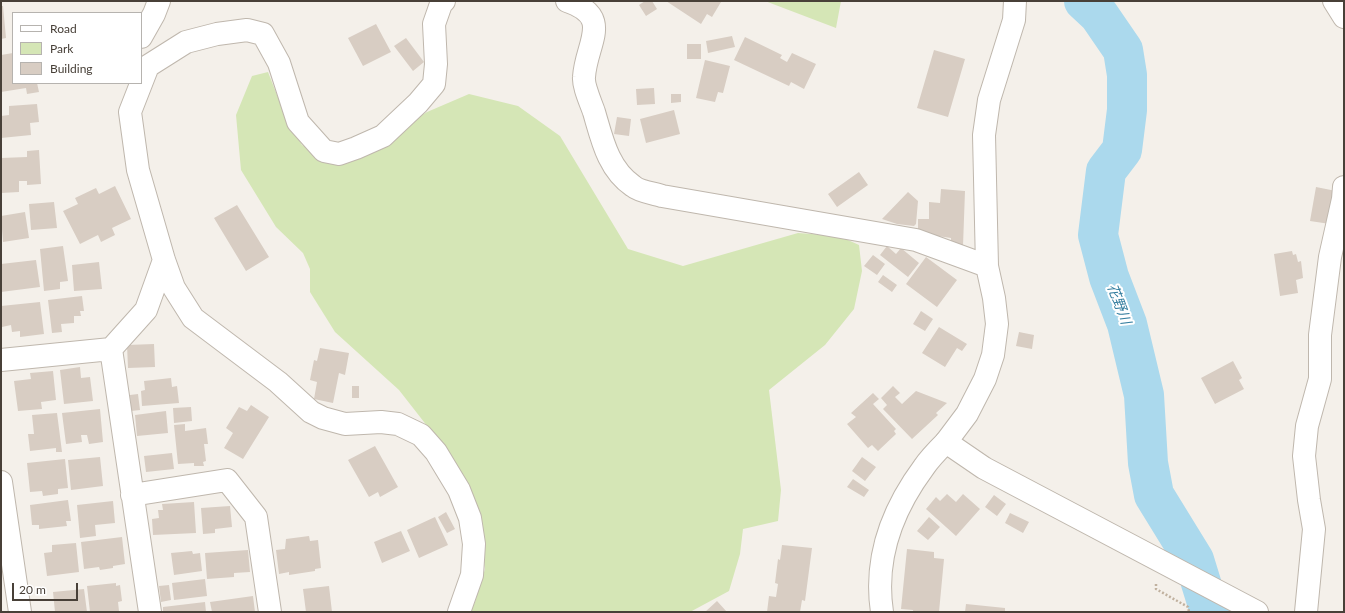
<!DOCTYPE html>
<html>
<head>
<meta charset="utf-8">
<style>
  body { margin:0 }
  #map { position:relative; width:1345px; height:613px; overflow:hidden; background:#f4f0ea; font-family:Lato,sans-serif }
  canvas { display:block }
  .frame { position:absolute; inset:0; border:2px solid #484038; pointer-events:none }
  .legend { position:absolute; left:12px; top:12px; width:130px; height:72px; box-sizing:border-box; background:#fff; border:1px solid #b6b3af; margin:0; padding:5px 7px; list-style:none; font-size:12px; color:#484038 }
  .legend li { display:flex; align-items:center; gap:8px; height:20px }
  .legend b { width:20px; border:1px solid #b6b3af }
  .scale { position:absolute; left:12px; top:583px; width:66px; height:18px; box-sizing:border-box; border:2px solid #484038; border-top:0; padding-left:5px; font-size:12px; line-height:14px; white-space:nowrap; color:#484038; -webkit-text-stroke:3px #fff; paint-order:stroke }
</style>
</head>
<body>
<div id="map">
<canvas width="1345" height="613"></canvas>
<div class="frame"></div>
<ul class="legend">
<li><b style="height:5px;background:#fff"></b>Road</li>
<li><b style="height:11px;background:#d5e6b6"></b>Park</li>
<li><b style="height:11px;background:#d8cdc3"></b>Building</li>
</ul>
<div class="scale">20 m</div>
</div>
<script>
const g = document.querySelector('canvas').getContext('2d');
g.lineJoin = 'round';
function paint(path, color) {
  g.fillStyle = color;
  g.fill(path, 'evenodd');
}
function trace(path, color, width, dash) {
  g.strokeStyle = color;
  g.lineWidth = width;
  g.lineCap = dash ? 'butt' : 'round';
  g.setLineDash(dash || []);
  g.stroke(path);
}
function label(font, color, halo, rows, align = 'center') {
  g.font = font + ' Lato,"Noto Sans JP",sans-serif';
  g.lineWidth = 4;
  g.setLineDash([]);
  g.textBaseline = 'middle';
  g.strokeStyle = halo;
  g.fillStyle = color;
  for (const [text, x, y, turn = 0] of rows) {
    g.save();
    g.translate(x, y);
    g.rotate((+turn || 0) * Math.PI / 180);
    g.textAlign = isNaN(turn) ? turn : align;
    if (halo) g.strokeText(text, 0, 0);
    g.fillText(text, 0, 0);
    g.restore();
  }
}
paint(new Path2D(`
  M765 1H841L836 28Z
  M268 72 286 118 302 145 333 162 347 161 427 112 469 94 518 106 560 136 628 249 683 266 798 233 839 236 859 245 862 271 854 309 825 345 769 390 781 490 778 521 743 529 740 554 729 591 690 612H470L475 602 485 569 475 499 431 431 399 390 335 332 310 292V269L303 253 276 227 241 170 236 115 252 76Z`), '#d5e6b6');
trace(new Path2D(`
  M1084 1 1099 15 1123 50 1127 75V110L1122 150 1106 171 1098 235 1109 277 1127 324 1144 395 1148 463 1154 495 1194 560 1210 612`), '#abd9ed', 40);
paint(new Path2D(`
  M645 1H652L657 9 646 16 639 5Z
  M666 1H718L721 2 712 17 707 14 701 24Z
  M1 6H3L6 38 1 39Z
  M376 24 391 52 363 66 348 38Z
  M732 36 735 47 708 53 706 41Z
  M745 37 782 55 780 58 787 62 792 53 816 64 804 89 791 82 789 86 734 60Z
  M406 38 424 62 413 71 394 46Z
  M687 44H701V59H687Z
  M934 50 965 59 948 117 917 108Z
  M13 53V83H37L39 92 27 94 26 88 1 92V55Z
  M705 60 730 66 723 93 718 92 715 102 696 98Z
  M654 88 655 104 637 105 636 89Z
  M671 94H681V102L671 103Z
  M37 104 39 122 30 123 31 135 1 138V116L9 115V106Z
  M674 110 680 134 646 143 640 119Z
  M617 117 631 119 629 136 614 134Z
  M39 150 41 184 27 185V181H19V192L1 193V158L27 157V151Z
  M859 172 868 185 837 207 828 194Z
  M115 186 131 219 112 228 115 235 101 242 98 235 80 244 63 211 78 204 75 198 96 188 99 194Z
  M1316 187 1336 191 1330 224 1310 221Z
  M941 189 965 191 963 246H951V238L918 233V219H929V202L940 203Z
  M908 192 918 201 916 224 914 226 897 224 882 219Z
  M54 202 57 228 31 230 29 204Z
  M237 205 269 257 246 271 214 218Z
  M25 212 29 238 3 242 1 216Z
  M63 246 68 281 60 282V289L44 291 40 249Z
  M887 246 896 254 901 248 919 263 908 277 880 255Z
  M1292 251 1293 255 1296 254 1298 262 1301 261 1303 278 1296 280 1298 293 1280 296 1274 254Z
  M873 255 885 264 877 275 864 266Z
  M926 257 957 280 937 307 906 284Z
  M36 260 40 287 1 292V264Z
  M99 262 102 289 74 291 72 265Z
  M883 275 897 285 892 292 878 282Z
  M82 296 84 311H80L81 316H74V323L61 324 62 332 52 333 48 300Z
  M40 302 44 334 20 337V331L12 332 11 325 2 327 1 306Z
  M921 311 933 319 925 331 913 324Z
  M939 327 967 344 962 351 957 348 945 367 922 353Z
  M1019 332 1034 335 1032 349 1016 346Z
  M154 344 155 367 128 368 127 345Z
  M320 348 349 353 345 375 339 373 333 403 314 399 317 382 310 380 314 360 317 361Z
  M1233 361 1242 378 1239 380 1244 389 1215 404 1201 378Z
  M80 367 81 378 90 377 93 401 64 404 60 370Z
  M53 371 56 400 41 402 42 409 18 411 14 381 31 379 30 373Z
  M171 378 172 387 177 386 179 403 142 406 141 391 145 390 144 381Z
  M352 386H359V398H352Z
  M893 386 900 393 895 397 902 404 916 391 947 403 936 413 938 415 912 439 883 409 887 405 881 398Z
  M873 393 879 399 873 404 896 429 894 431 896 434 878 451 872 445 868 448 847 424 856 417 851 413Z
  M138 394 140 410 131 411 130 395Z
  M251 405 269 417 243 459 224 448 233 433 226 428 239 407 247 411Z
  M191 407 192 421 174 423 173 408Z
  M100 409 103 442 89 444 87 435H81L82 442 66 444 62 413Z
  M166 411 168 433 137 436 135 415Z
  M57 413 62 452H56V448L30 451 28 434H34L32 415Z
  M185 424V431L206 428 208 444H204L206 461 203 462 204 466H194V463L178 464 174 425Z
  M375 446 398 487 380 497 378 492 369 497 348 460Z
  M172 453 174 469 146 472 144 456Z
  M100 457 103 486 71 490 68 460Z
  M862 457 876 467 865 481 852 471Z
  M65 459 68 488 58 489V494L43 496 42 491 30 492 27 463Z
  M853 479 869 490 864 497 847 487Z
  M947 494 956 502 963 494 980 509 956 536 926 509 936 497 940 501Z
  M994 495 1006 504 997 516 985 507Z
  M68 500 71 521H66L67 526 39 529V525H32L30 505Z
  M113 501 115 523 95 525 96 536 80 538 77 505Z
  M194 502 196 533 153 535 152 519 159 518 158 510H163L162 504Z
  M230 506 232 527 215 529V533L203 534 201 508Z
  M446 512 455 529 447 533 438 517Z
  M1010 513 1029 522 1023 533 1005 523Z
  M435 517 448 545 419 558 407 530Z
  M929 517 940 527 928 540 917 531Z
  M401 531 410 551 382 563 374 542Z
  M309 536 310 541 318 540 321 568 315 569V571L289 575V572L279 574 276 550 285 549 286 539Z
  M122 537 125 564 113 566V568L100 570 99 567 84 569 81 542Z
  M76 543 79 572 47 576 44 553 52 552V545Z
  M782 545 812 548 805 601 802 600 800 612H767L769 596 776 597 778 584 775 583 778 559 780 560Z
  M907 549 934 552V558L944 559 939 612H913V610L901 609Z
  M248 550 250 572 234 573V577L207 579 205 553Z
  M192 551 193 554 200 553 202 571 174 575 171 553Z
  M205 579 207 596 174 600 172 583Z
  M116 583V586L120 585 122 601 118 602 119 611 90 612 87 586Z
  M169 585 171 600 161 602 159 586Z
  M329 586 332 612H306L303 589Z
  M84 589 87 612H55L53 592Z
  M253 596 255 612H212L210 602Z
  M717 601 727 612H705Z
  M205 602 206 612H163V607Z
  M966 604 1005 608V612H965Z`), '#d8cdc3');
const minor = new Path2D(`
  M444 1 441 4 434 24 436 64 434 84 418 103 383 136 356 148 339 154 324 151 298 122 279 63 263 34 247 30 217 34 186 42 148 66 130 112 138 170 164 260 174 288 193 318 278 382 311 412 323 418 345 424 381 422 398 424 421 435 436 452 459 490 470 518 474 544 472 575 459 612
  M567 1C614 17 586 43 584 77 583 86 591 103 594 112 602 139 608 169 633 186 640 192 653 193 662 196L916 240 987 266
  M1334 1 1344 17
  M141 37 154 14 159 1
  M111 349 146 310 164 260
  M1 360 111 349 150 612
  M946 442 967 414 985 379 993 355 997 324 994 298 987 266 984 135 989 100 1014 20 1015 1
  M1 482 20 612
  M132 495 227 480 256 517 270 612
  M1306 612 1314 529 1309 500 1304 456 1307 426 1320 379V335L1330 257 1343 199 1344 187`);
const tertiary = new Path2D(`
  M882 612C874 559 892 510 924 467 930 458 938 450 946 442L984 468 1257 612`);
trace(minor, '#bfb7ad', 24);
trace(tertiary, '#bfb7ad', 24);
trace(new Path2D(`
  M1156 584V589L1188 607 1189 612`), '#c0b19f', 2.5, [2, 2]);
trace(minor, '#fff', 22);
trace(tertiary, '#fff', 22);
label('italic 14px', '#337d9e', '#fff', [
  ["花野川",1119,304,69]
]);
</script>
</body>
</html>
